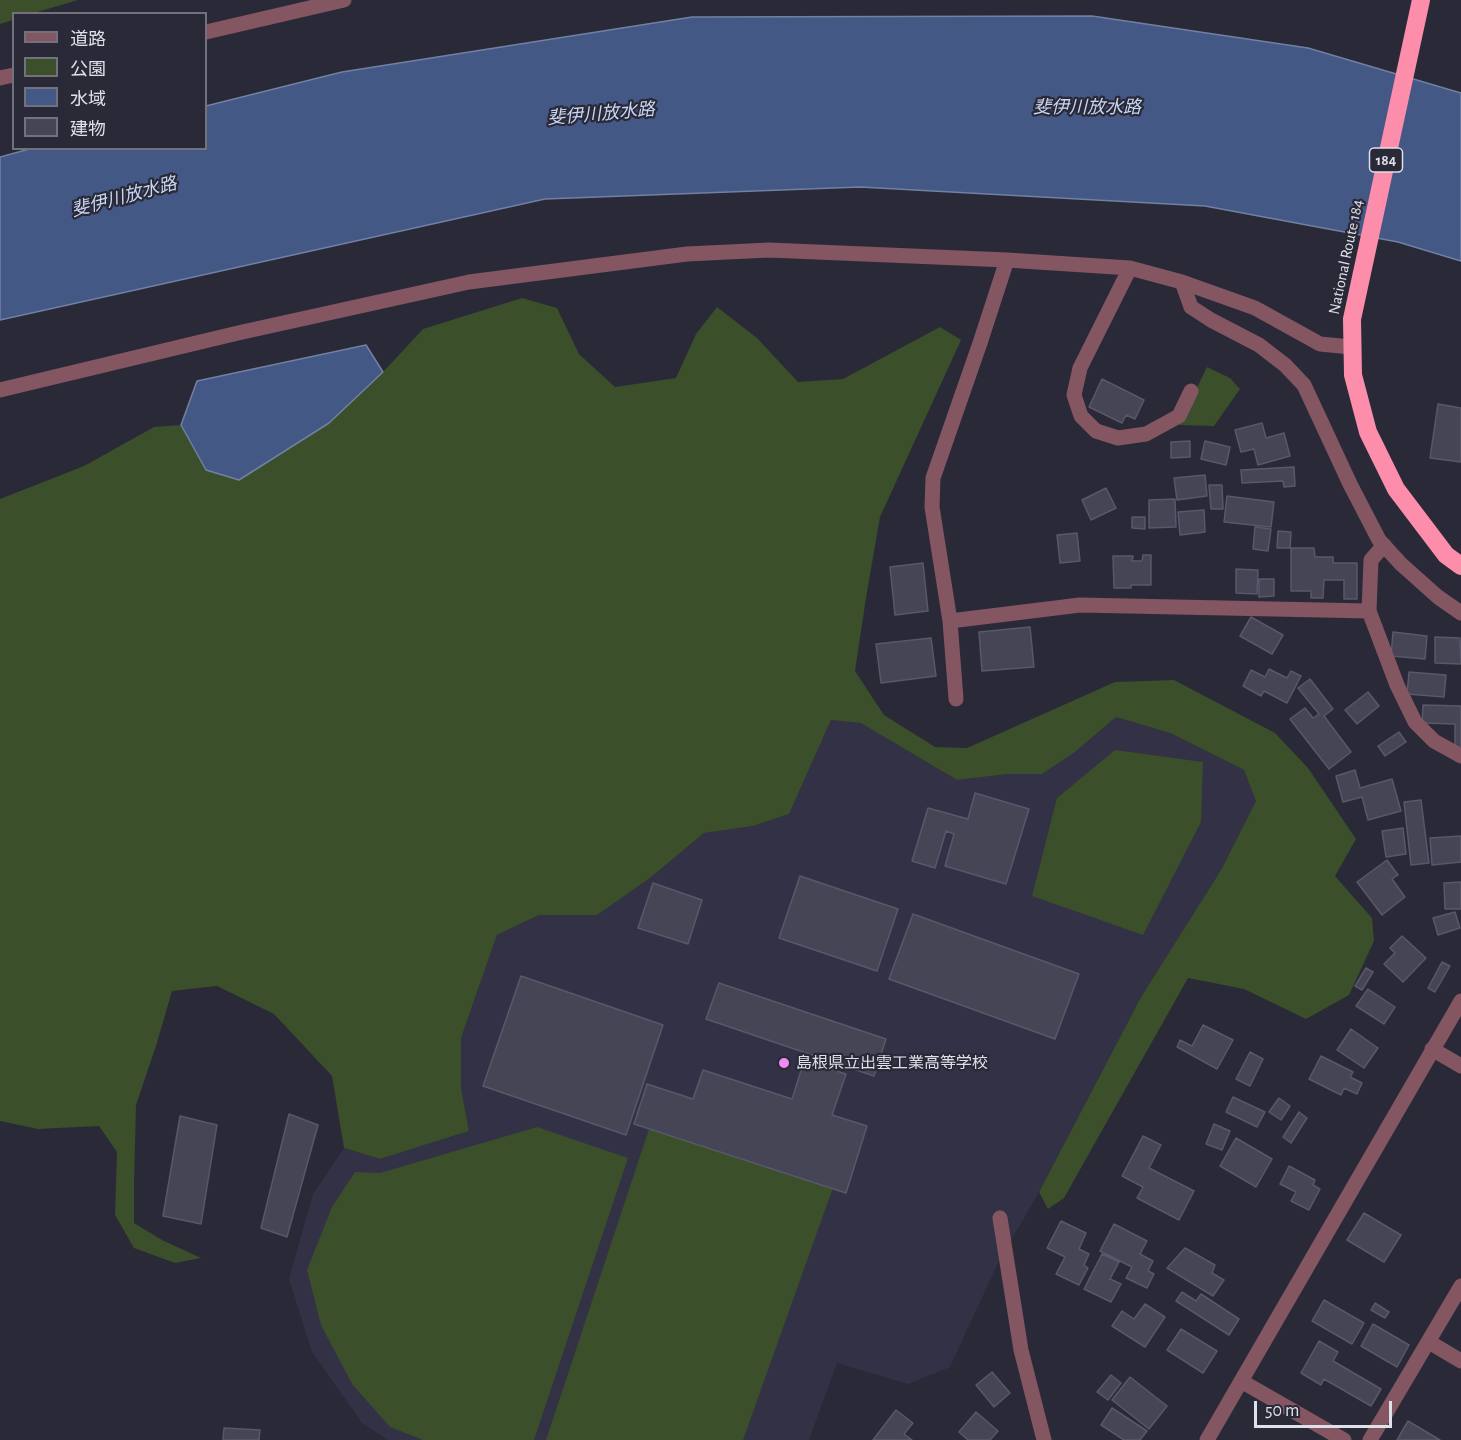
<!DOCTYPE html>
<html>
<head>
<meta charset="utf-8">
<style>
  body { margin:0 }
  #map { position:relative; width:1461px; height:1440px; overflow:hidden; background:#292938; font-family:"Alegreya Sans","Noto Sans JP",sans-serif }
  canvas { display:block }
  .legend { position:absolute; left:12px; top:12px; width:195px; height:138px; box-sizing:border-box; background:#292938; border:2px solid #72727f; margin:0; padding:8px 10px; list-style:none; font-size:18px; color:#e0e0ea }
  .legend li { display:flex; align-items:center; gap:12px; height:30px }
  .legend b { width:30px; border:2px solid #72727f }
  .scale { position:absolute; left:1254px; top:1401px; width:138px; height:27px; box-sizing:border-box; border:3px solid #e0e0ea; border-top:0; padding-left:8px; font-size:18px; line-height:21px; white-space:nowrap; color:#e0e0ea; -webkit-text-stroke:4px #292938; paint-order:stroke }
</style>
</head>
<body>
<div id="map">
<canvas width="1461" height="1440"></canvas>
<ul class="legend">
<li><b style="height:8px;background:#835661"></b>道路</li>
<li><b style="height:16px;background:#3a4f2a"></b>公園</li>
<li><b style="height:16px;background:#435884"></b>水域</li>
<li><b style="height:16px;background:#454556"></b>建物</li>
</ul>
<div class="scale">50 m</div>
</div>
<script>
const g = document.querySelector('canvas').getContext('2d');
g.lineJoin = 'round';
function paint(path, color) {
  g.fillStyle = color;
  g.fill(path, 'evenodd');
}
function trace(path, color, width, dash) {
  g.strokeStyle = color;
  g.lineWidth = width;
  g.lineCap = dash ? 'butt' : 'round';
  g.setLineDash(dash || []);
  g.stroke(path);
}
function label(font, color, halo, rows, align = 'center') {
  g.font = font + ' "Alegreya Sans","Noto Sans JP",sans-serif';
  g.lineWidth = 4.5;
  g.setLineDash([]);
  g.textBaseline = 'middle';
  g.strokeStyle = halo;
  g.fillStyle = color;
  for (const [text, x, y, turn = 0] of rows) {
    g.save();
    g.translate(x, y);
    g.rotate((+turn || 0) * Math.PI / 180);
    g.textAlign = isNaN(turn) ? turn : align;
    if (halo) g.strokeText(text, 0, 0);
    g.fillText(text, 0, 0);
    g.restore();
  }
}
paint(new Path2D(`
  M1116 717 1170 733 1244 770 1257 801 1221 870 1141 997 1039 1192 997 1265 950 1367 908 1384 837 1363 809 1440H388L362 1423 312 1352 289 1279 313 1194 344 1148 380 1159 469 1131 461 1088V1038L497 935 539 915H597L650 878 704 833 753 826 789 814 831 720 861 722 957 780 1008 774H1042L1075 752Z`), '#323146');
paint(new Path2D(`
  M0 0H78L34 13 14 14 13 20 0 24Z
  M522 298 557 308 579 354 615 387 676 378 696 334 717 307 757 338 798 382 843 379 940 327 961 340 880 517 866 598 855 671 884 715 935 747 967 748 1115 682 1174 680 1275 733 1308 768 1356 839 1335 876 1372 918 1374 941 1349 995 1306 1019 1244 989 1188 978 1064 1198 1048 1209 1039 1192 1141 997 1221 870 1256 801 1244 770 1170 733 1116 717 1075 752 1042 774H1008L957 780 861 723 831 720 789 814 753 826 704 833 650 878 597 915H539L497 935 461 1038V1088L469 1131 380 1159 344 1148 332 1076 274 1014 217 986 172 991 156 1046 136 1105 134 1185V1223L162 1240 201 1258 175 1263 134 1248 115 1215 117 1152 99 1126 38 1129 0 1121V499L84 466 154 427 181 425 206 470 383 372 423 329Z
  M1207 367 1230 378 1240 389 1214 426 1179 425Z
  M1115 750 1203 762 1201 822 1143 935 1032 896 1057 798Z
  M652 1120 835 1182 743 1440H546Z
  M537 1127 628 1158 534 1440H423L390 1427 352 1384 321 1325 307 1270 332 1207 355 1172 380 1173Z`), '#3a4f2a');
const water = new Path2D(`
  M1092 16 1308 48 1461 93V261L1398 242 1205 206 860 187 545 199 0 320V157L33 148H206V106L342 72 692 17Z
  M366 345 383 372 329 423 239 480 206 470 181 425 197 381Z`);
paint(water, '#435884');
trace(water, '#7281a3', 1.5);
const building = new Path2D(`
  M1102 379 1144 400 1135 419 1126 415 1122 423 1089 407Z
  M1438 404 1461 408V462L1430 458Z
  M1262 423 1266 438 1284 433 1290 456 1258 465 1254 449 1241 452 1235 430Z
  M1190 441V457L1171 458V442Z
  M1205 441 1230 447 1226 465 1201 459Z
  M1294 467 1295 486 1284 487 1283 481 1242 483 1241 470Z
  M1205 475 1207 496 1177 500 1174 478Z
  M1209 485H1222L1223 509H1211Z
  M1106 488 1116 508 1091 520 1082 500Z
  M1227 496 1274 502 1271 527 1224 522Z
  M1175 499 1176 527 1149 528V500Z
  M1204 510 1205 532 1180 535 1178 512Z
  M1132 517H1145V529L1132 528Z
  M1255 527 1271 529 1268 551 1253 549Z
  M1278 531 1291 532 1290 548H1277Z
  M1077 533 1080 561 1060 563 1057 535Z
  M1291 548H1314L1315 557H1333V563H1357V599H1344V580H1324L1323 598H1311V591H1291Z
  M1143 555H1151V585H1131V588H1114L1113 556H1133L1132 561H1142Z
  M923 563 928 611 895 615 890 567Z
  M1236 569 1258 570 1257 594 1236 593Z
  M1259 579H1274V596L1259 597Z
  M1251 617 1283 635 1272 654 1240 636Z
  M1030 627 1034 667 982 671 979 632Z
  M1393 632 1427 636 1425 659 1391 656Z
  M1435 637 1460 638 1461 664 1435 663Z
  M931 638 936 676 881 683 876 644Z
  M1269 669 1287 678 1291 671 1301 676 1287 703 1264 691 1261 696 1243 686 1251 670 1265 677Z
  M1409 672 1446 675 1444 697 1407 694Z
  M1310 679 1333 709 1324 716 1351 752 1329 769 1290 719 1305 708 1313 718 1319 714 1298 688Z
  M1368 692 1379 706 1357 724 1345 710Z
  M1423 705 1461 706V748H1455V724L1422 723Z
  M1399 732 1406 742 1385 756 1378 746Z
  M1355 770 1360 788 1392 779 1401 811 1368 820 1362 797 1343 802 1336 776Z
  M975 793 1029 809 1006 884 945 866 954 834 946 831 935 868 912 861 928 808 968 819Z
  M1421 800 1429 863 1411 865 1404 802Z
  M1403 828 1406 854 1386 857 1382 831Z
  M1461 836V862L1432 865 1430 838Z
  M1387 860 1398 875 1392 879 1405 897 1382 915 1357 882Z
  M800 876 898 909 877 971 779 938Z
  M1461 882V909H1445L1444 883Z
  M653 883 702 900 688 944 638 928Z
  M1455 912 1460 928 1438 935 1433 918Z
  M913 914 1079 974 1055 1039 889 979Z
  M1402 936 1426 958 1403 982 1384 964 1395 953 1390 948Z
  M1442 962 1450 966 1435 992 1428 988Z
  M1366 968 1373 972 1362 990 1355 986Z
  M521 976 663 1025 626 1135 483 1086Z
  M719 983 886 1039 874 1076 706 1019Z
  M1368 989 1395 1007 1384 1024 1356 1006Z
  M1203 1025 1233 1040 1217 1069 1177 1047 1180 1040 1192 1046Z
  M1351 1029 1378 1048 1364 1068 1337 1050Z
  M1250 1052 1263 1059 1250 1086 1236 1079Z
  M1321 1056 1353 1072 1350 1077 1362 1083 1357 1094 1344 1088 1341 1095 1309 1079Z
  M804 1061 846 1074 832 1115 867 1126 846 1193 634 1124 647 1084 693 1099 703 1070 792 1099Z
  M1233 1097 1265 1112 1257 1127 1226 1112Z
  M1279 1098 1290 1106 1281 1120 1269 1112Z
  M1299 1112 1307 1118 1291 1143 1283 1137Z
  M289 1114 318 1125 287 1237 261 1228Z
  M180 1116 217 1125 201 1224 163 1216Z
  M1214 1124 1230 1131 1222 1150 1206 1144Z
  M1143 1136 1161 1145 1149 1168 1194 1191 1179 1220 1137 1198 1143 1187 1122 1176Z
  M1236 1138 1272 1159 1256 1187 1220 1166Z
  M1289 1166 1315 1180 1313 1185 1320 1189 1309 1210 1291 1201 1296 1192 1280 1184Z
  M1364 1213 1401 1235 1384 1262 1347 1240Z
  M1061 1221 1086 1233 1079 1249 1089 1254 1084 1265 1088 1268 1079 1285 1056 1274 1065 1257 1047 1248Z
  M1114 1224 1147 1241 1140 1254 1153 1261 1148 1271 1154 1274 1147 1288 1126 1278 1132 1267 1100 1251Z
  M1185 1248 1215 1265 1212 1273 1224 1280 1213 1296 1167 1268Z
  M1102 1254 1119 1262 1110 1279 1121 1284 1111 1302 1084 1289Z
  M1182 1292 1196 1301 1201 1294 1239 1319 1229 1335 1176 1301Z
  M1324 1300 1364 1323 1352 1344 1312 1321Z
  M1375 1303 1389 1312 1385 1318 1371 1310Z
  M1145 1304 1165 1317 1145 1347 1112 1326 1122 1311 1134 1319Z
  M1373 1324 1409 1345 1397 1367 1361 1346Z
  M1181 1329 1217 1351 1203 1373 1167 1350Z
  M1319 1341 1338 1352 1333 1361 1381 1389 1371 1406 1324 1379 1321 1385 1301 1373Z
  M992 1372 1010 1393 994 1407 976 1385Z
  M1111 1375 1121 1383 1108 1400 1097 1392Z
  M1130 1377 1167 1406 1149 1429 1112 1400Z
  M1112 1408 1147 1431 1140 1440H1124L1101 1425Z
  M896 1410 913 1423 904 1434 912 1440H873Z
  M976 1412 998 1431 990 1440H968L959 1432Z
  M1408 1421 1440 1440H1397Z
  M224 1428 260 1430 259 1440H223Z`);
paint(building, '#454556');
trace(building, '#58586a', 1.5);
trace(new Path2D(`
  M206 32 344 0
  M0 78 14 75
  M1130 268 1080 368 1074 395 1081 416 1096 431 1118 438 1146 434 1179 416 1191 391
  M1182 282 1191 307 1211 320 1259 345 1285 365 1304 385 1350 484 1379 540 1401 564 1438 597 1461 613
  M0 390 238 333 469 282 687 254 769 250 1007 260 1130 268 1182 282 1255 308 1320 344 1351 347
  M1384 545 1371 560 1369 611 1397 685 1415 722 1434 741 1461 756
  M950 621 1080 605 1369 611
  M956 699 950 621 932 507 933 478 980 343 1007 260
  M1432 1049 1461 1066
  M1000 1218 1021 1350 1044 1440
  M1429 1342 1461 1361
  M1241 1381 1344 1440
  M1207 1440 1461 1001
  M1370 1440 1461 1286`), '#835661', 15);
trace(new Path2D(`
  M1421 0 1352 319 1353 375 1368 432 1396 489 1446 555 1461 566`), '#fc8eab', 18);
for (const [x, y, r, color] of [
  [784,1063,6,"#f28af3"]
]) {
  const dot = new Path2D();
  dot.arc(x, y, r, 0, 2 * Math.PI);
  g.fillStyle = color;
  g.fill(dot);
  trace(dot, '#292938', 2);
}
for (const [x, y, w] of [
  [1386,160,33]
]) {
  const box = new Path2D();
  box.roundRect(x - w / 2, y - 12, w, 24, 4.5);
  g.fillStyle = '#292938';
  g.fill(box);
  trace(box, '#e0e0ea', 1.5);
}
label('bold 15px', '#e0e0ea', null, [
  ["184",1386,160]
]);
label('16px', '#e0e0ea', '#292938', [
  ["National Route 184",1346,257,-78]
]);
label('16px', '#e0e0ea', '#292938', [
  ["島根県立出雲工業高等学校",796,1063]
], 'left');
label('italic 18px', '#c9d7f3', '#292938', [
  ["斐伊川放水路",1087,108],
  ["斐伊川放水路",601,114,-5],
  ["斐伊川放水路",124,197,-15]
]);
</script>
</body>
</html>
